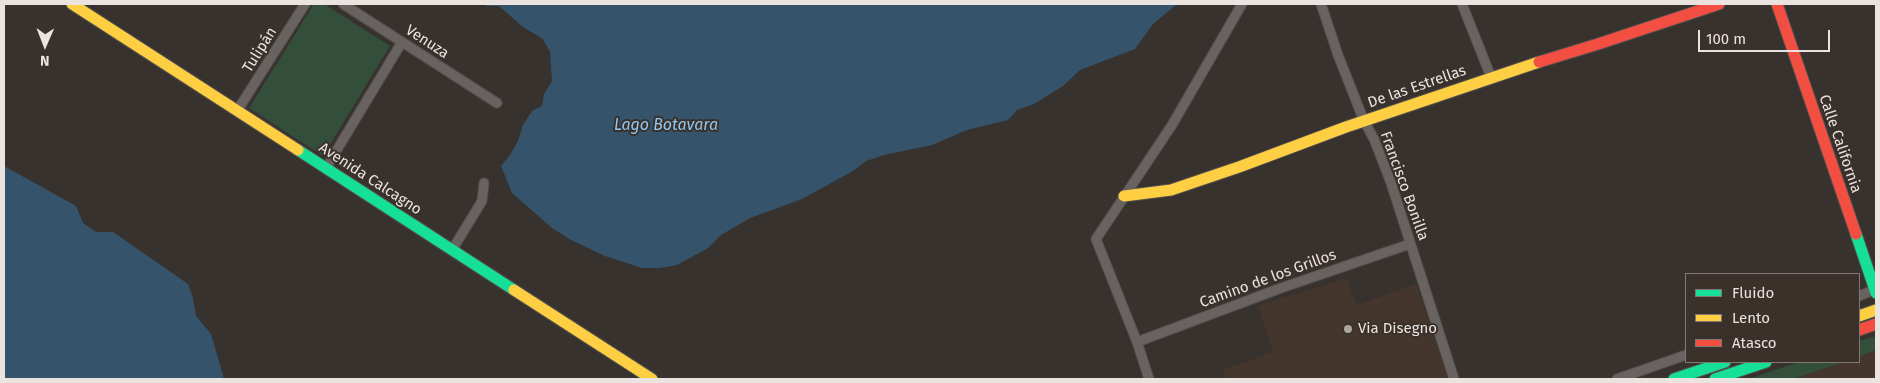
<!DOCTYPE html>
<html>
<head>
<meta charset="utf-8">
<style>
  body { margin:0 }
  #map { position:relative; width:1880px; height:383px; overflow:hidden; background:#38322e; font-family:"Fira Sans",sans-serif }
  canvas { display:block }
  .frame { position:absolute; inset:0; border:5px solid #eae3e0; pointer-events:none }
  .legend { position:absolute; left:1685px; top:273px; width:175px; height:90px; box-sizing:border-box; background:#3b312b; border:1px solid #817873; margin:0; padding:6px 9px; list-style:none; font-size:15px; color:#eae3e0 }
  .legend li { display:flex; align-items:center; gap:10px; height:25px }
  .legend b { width:25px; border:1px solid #817873 }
  .north { position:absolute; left:20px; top:20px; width:50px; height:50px; -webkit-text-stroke:4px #3b312b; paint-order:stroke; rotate:181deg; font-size:14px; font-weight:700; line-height:20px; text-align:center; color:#eae3e0 }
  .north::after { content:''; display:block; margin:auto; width:18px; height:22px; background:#eae3e0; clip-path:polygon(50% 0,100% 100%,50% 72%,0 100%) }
  .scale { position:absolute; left:1698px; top:30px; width:132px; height:22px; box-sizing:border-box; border:2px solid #eae3e0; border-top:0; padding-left:6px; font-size:15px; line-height:18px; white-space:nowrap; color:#eae3e0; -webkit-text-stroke:4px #3b312b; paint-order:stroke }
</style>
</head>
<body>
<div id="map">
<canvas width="1880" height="383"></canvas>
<div class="frame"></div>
<ul class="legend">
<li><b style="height:6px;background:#16e098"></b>Fluido</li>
<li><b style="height:6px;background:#ffcf43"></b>Lento</li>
<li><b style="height:6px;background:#f24e42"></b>Atasco</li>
</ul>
<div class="north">N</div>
<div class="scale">100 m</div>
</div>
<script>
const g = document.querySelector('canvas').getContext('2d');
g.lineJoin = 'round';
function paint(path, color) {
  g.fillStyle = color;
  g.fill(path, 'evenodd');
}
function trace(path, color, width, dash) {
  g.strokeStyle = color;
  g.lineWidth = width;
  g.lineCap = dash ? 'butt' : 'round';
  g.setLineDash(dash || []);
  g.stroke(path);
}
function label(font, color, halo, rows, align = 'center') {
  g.font = font + ' "Fira Sans",sans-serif';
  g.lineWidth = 4;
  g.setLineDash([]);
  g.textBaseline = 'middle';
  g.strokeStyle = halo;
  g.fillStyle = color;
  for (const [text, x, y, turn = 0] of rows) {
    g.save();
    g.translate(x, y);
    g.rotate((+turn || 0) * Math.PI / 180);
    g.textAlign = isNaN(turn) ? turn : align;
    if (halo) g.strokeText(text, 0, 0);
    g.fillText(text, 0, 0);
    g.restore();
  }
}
paint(new Path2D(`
  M1347 278 1354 300 1358 305 1416 284 1448 379H1226L1223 370 1273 352 1258 306Z
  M1876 350V379H1793L1844 362H1859V357Z`), '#45362d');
paint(new Path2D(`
  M314 4H324L390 46 323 156 249 108Z
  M1876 336V350L1859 357V341Z
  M1799 362H1844L1793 379H1748Z`), '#334f3b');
paint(new Path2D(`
  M484 4H1177L1153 24 1135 49 1080 70 1063 86 1034 104 1017 110 1008 120 967 130 932 145 884 155 866 161 853 171 802 199 750 218 721 235 708 248 677 265 660 268H642L605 256 571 240 552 228 512 193 501 166 510 155 518 141 523 125 532 111 542 106 544 94 552 81 550 52 543 39 523 27 499 6H487Z
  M4 166 76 206 83 223 96 232H113L188 284 193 298 196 316 211 334 224 379H4Z`), '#35546b');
const street = new Path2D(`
  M343 4 497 103
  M1321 4 1338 55 1364 121 1374 139 1391 183 1454 379
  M1462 4 1491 77
  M237 111 305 4
  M326 168 402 42
  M452 250 482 201 484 183
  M1859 296 1876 289
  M1137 342 1281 288 1410 244
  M1149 379 1137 342 1096 239 1172 125 1242 4
  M1617 379 1686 355`);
const fast = new Path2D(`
  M298 150 514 290
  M1856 234 1876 293
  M1674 379 1725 362
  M1715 379 1766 362`);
const slow = new Path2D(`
  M72 4 298 150
  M1124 196 1171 190 1239 167 1346 127 1539 62
  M514 290 652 379
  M1859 316 1876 310`);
const jam = new Path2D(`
  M1777 4 1856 234
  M1539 62 1598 44 1719 4
  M1859 330 1876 324`);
trace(street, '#534f4c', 11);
trace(fast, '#534f4c', 13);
trace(slow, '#534f4c', 13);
trace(jam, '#534f4c', 13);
trace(street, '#686360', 9);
trace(fast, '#16e098', 11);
trace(slow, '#ffcf43', 11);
trace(jam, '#f24e42', 11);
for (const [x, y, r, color] of [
  [1348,329,5,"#aca5a2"]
]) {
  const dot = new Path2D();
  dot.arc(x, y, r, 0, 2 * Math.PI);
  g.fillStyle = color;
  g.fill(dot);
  trace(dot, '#3b312b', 2);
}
label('15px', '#eae3e0', '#3b312b', [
  ["Venuza",427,42,33],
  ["Tulipán",260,50,-58],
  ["De las Estrellas",1417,87,-19],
  ["Calle California",1840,144,71],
  ["Avenida Calcagno",370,179,33],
  ["Francisco Bonilla",1404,186,70],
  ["Camino de los Grillos",1268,279,-20]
]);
label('15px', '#eae3e0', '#3b312b', [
  ["Via Disegno",1358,329]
], 'left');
label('italic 16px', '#8dc7f4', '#3b312b', [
  ["Lago Botavara",666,126]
]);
</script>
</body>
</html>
